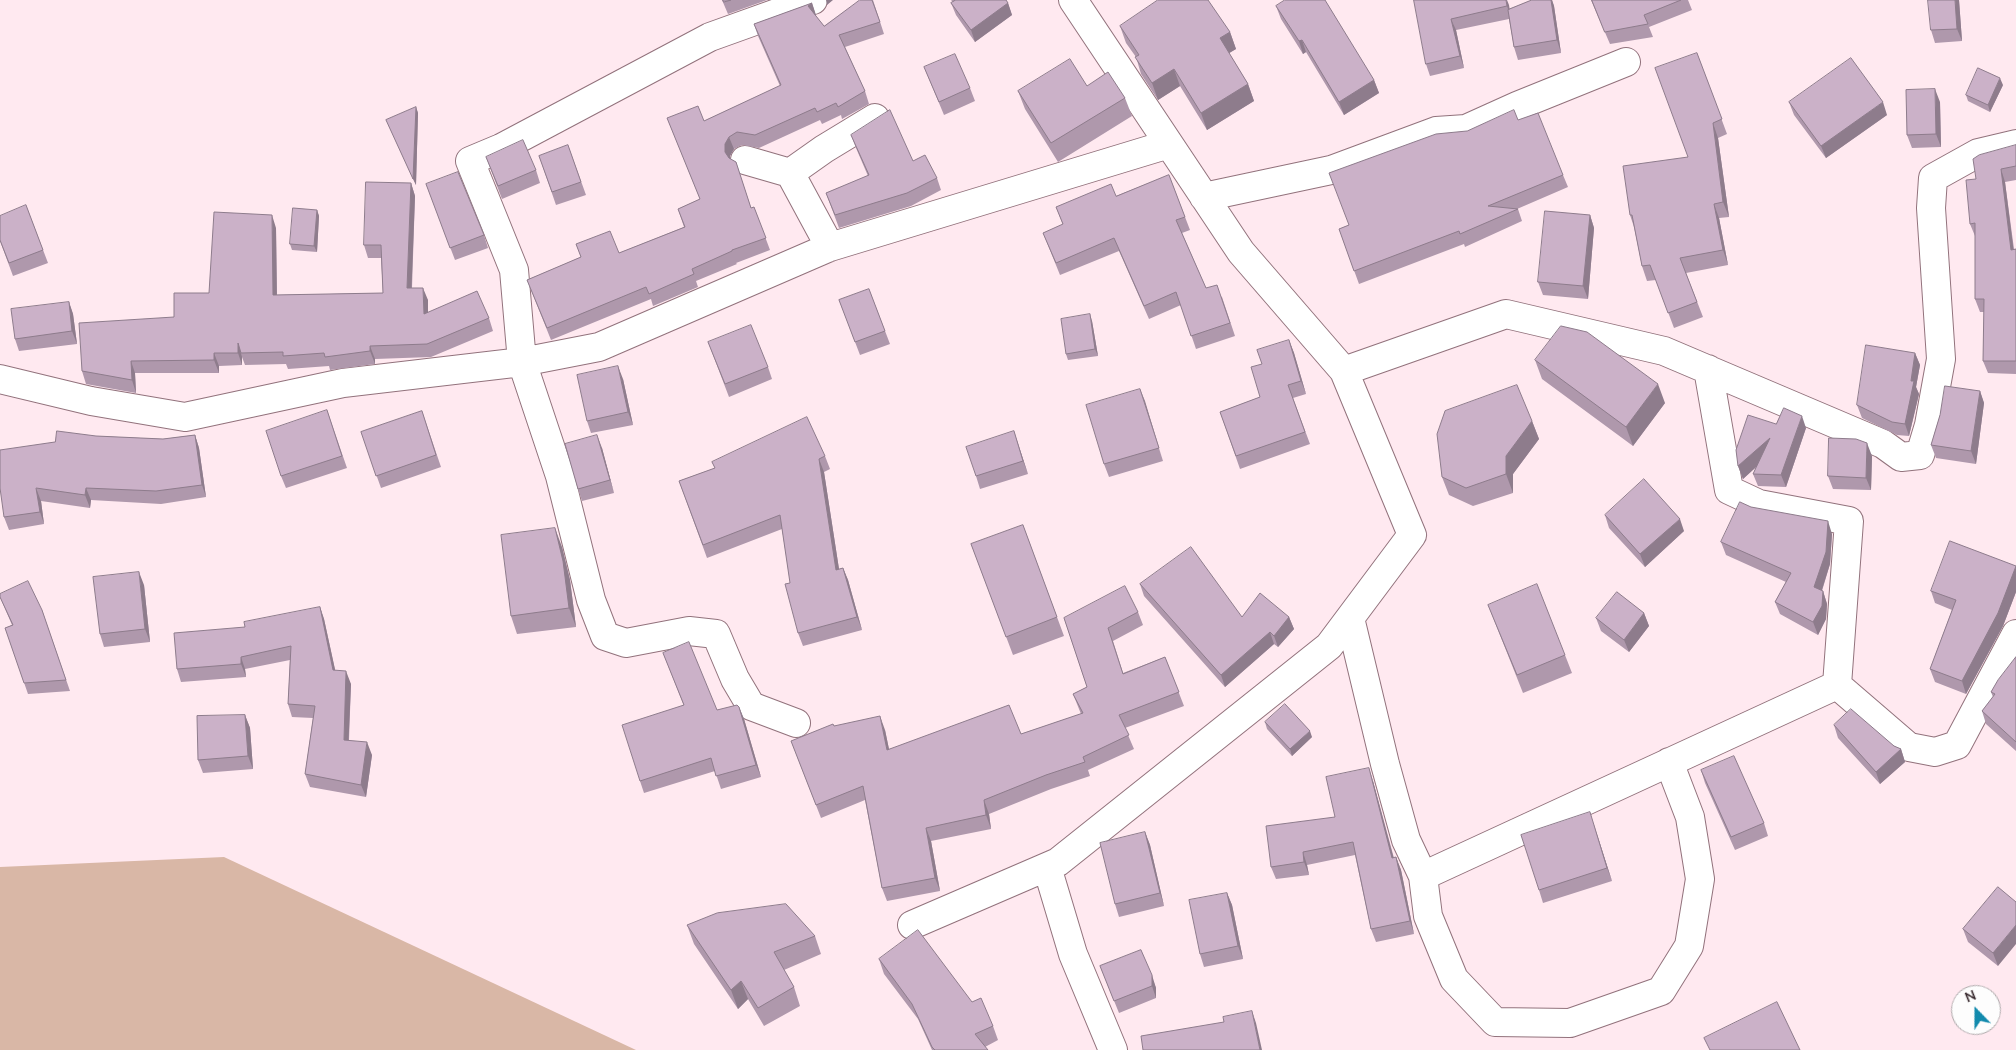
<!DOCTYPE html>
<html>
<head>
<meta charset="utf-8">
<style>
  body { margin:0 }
  #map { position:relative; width:2016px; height:1050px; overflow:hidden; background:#ffe9f0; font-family:"Nunito Sans",sans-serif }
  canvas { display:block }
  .north { position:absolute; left:1951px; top:985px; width:50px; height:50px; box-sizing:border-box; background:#fdfdfd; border:1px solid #afa9ab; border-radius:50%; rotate:338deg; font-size:14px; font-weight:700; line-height:20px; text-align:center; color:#3a2c31 }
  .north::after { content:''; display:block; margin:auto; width:18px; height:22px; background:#128aad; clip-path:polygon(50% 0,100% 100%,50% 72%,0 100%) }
</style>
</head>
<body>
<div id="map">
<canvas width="2016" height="1050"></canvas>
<div class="north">N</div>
</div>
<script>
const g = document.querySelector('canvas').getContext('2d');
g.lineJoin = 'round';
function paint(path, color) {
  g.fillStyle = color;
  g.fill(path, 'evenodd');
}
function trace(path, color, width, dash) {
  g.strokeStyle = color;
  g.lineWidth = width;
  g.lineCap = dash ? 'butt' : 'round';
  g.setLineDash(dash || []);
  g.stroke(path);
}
paint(new Path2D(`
  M224 857 636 1050H0V867Z`), '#d9b7a6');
const street = new Path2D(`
  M745 160 790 173 830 247
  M790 173 824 149 875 118
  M1204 197 1331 170 1436 131 1466 129 1517 106 1626 62
  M1708 369 1729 490 1759 504 1849 521 1837 685
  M1344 371 1506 314 1664 351 1883 444 1901 457 1920 455 1929 425 1941 359 1931 208 1933 178 1978 153 2016 144
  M0 379 91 401 185 417 343 383 522 362 514 270 470 161 501 148 710 37 813 0
  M1350 618 1385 764 1406 840 1423 876 1428 916 1454 979 1495 1022 1570 1023 1661 991 1689 946 1700 879 1690 817 1669 762
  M1837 685 1909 747 1935 752 1957 745 2016 634
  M796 723 751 706 735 679 716 634 689 631 626 643 605 636 591 600 560 476 522 362 599 347 830 247 1169 144
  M1047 867 1073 954 1113 1050
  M1423 876 1837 685
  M912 925 1058 862 1329 646 1412 535 1344 371 1241 252 1073 0`);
trace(street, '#92727c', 30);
trace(street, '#fff', 28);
paint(new Path2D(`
  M722 0H767L728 14Z
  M873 0 884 34 845 47 865 91 869 104 842 119 841 115 822 124 820 120 759 148 742 145 734 149 730 156V159L736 162 751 208 754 207 770 250 736 263 737 264 696 281 698 287 653 306 651 299 551 340 527 280 581 257 576 244 619 253 684 227 678 209 700 199 667 118 704 121 780 86 758 36 754 24 812 3 816 16 824 26Z
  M951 0H1006L1008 3 1012 15 975 42 956 15 951 3 953 2Z
  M1414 0 1509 5V9L1532 0H1552L1554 6 1561 53 1518 60 1514 47 1509 19 1456 30 1464 68 1430 76 1426 64Z
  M1591 0H1688L1692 10 1649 27 1653 37 1610 44Z
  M1959 0 1962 41 1935 43 1931 30Z
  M1276 6 1374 80 1379 93 1344 115 1306 52 1303 54 1281 19Z
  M1120 26 1230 32 1236 49 1229 53 1248 84 1254 101 1207 130 1180 86 1158 100 1141 74 1136 57 1126 43Z
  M1697 53 1727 134 1718 138 1729 217 1719 218 1728 265 1686 273 1703 317 1674 328 1656 280 1647 281 1642 266 1634 227 1630 215 1688 157Z
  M924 67 970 88 975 101 944 115Z
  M2003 85 1990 112 1968 101 1966 95Z
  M1087 86 1125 98 1132 116 1058 162 1025 109 1018 91Z
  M1789 102 1887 115 1826 158 1794 115Z
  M1940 102 1941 147 1912 148 1907 135Z
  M416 107 418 113 416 185 386 120Z
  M1518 120 1563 175 1568 187 1517 209H1518L1522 221 1465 247 1464 244 1359 284 1339 229 1349 225 1467 131Z
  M851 135 913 161 937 178 941 190 911 206 839 228 826 193 868 176 856 148Z
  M568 145 586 195 556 205 539 156Z
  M2016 145V180L2005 182 2014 249H2016V374L1988 373 1983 361 1984 312H1980L1975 299V236L1970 224 1976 179Z
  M486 157 536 170 540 183 502 199Z
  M1169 175 1190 230 1182 233 1206 288 1222 297 1235 336 1196 349 1181 305 1149 319 1119 251 1060 275 1043 233 1063 225 1056 207 1116 196Z
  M411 183 415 196 412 288 428 300V312L489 318 493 331 431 357 375 359V364L330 370 329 366 288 369 286 364 245 365 242 357V365L219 366V373H135L136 393 86 384 82 371 174 317 209 293 276 228 277 295 383 293 381 258H368L364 245Z
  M426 184 484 235 488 248 455 260Z
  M26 205 48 263 13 276 0 241Z
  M317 210 319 216 317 252 292 250 290 244Z
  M1590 215 1594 228 1588 299 1543 295 1538 282Z
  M869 289 890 344 860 355 839 300Z
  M69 302 73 314 77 344 19 351 15 339Z
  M1092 321 1098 356 1068 360 1066 354Z
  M1289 340 1294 353 1306 394 1293 398 1310 444 1240 469 1220 412 1260 397Z
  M708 342 768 367 772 379 729 397Z
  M1915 353 1920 365 1916 387 1919 394 1909 436 1897 435 1862 418 1857 405Z
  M1535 360 1665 403 1633 446 1542 379Z
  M623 379 633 425 591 433 587 421Z
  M1140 389 1163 461 1109 477 1104 464Z
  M1980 391 1984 403 1976 464 1936 458 1931 445 1940 415Z
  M327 410 347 468 286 488 281 476Z
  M422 411 441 467 381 488 361 432Z
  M1532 421 1539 439 1513 474V493L1473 506 1449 495 1442 477Z
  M1776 424 1806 428 1786 487 1758 486 1753 474 1757 466 1743 479 1738 466Z
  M1014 431 1028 474 980 489 976 476Z
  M195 435 199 448 206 497 161 504 91 500 90 508 41 501 44 524 9 530 4 517 96 436 163 439Z
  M602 448 614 493 582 501 578 489Z
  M825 456 830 469 824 472 839 569 843 568 848 580 862 630 803 646 798 633 782 529 707 558 679 481 715 468 712 462Z
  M1872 456 1871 490 1833 489 1828 476Z
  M1751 507 1832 534 1830 564 1822 591H1823L1827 604 1826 619 1818 635 1780 614 1775 602 1786 582 1726 555 1721 542Z
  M1605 515 1684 531 1645 567 1609 528Z
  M1023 525 1064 636 1013 655 971 544Z
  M562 547 570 580 576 627 517 634 511 616Z
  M2016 566V592L2003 626 1966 694 1935 682 1930 669 1952 610 1935 603 1931 591Z
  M1140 584 1242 617H1289L1294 629 1278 647 1274 644 1225 687 1144 596Z
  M144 585 150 642 104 647 100 634Z
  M0 597 42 610 70 691 28 694 5 628 12 625Z
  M1488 605 1565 655 1572 673 1523 693Z
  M320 607 324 619 335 670 351 684 349 740 372 755 366 797 310 787 305 774 313 718 292 717 288 704 290 660 245 669 246 677 181 682 177 669 245 627Z
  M1138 612 1143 625 1113 641 1123 673 1165 657 1184 706 1125 728 1134 749 1088 770 1090 776 1051 789 989 814 991 829 931 841 940 891 887 901 882 888 865 800 821 818 791 741 885 730 889 749 1021 734 1081 714 1073 694 1087 687 1064 618Z
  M1644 613 1649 626 1629 652 1601 631 1596 618Z
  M663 653 717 710 739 707 744 719 761 777 721 789 715 771 644 793 640 781 684 706Z
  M2016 657V751L1986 724 1982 711 1993 697 1991 692Z
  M245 715 250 728 253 769 203 773 198 760Z
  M1265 722 1312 737 1292 756 1267 729Z
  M1834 725 1894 746 1901 749 1905 762 1880 784 1838 738Z
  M1701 770 1764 823 1768 836 1735 850 1705 783Z
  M1373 781 1394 858 1396 857 1401 870 1414 934 1376 942 1371 929 1355 855 1307 865 1309 875 1276 879 1271 867 1335 817Z
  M1594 825 1612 881 1543 903 1539 890Z
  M1145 832 1150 845 1164 906 1119 917 1115 904Z
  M1998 887V966L1968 942 1963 929Z
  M1227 893 1232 905 1243 959 1204 967 1200 954Z
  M687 925 815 936 821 954 784 970 794 987 800 1006 764 1026 748 999 738 1009 694 944Z
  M1141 950 1156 988V998L1119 1013 1100 966Z
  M879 959 972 1002 993 1026 998 1040 985 1047 988 1050H932L918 1019 884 974Z`), '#af98ac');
paint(new Path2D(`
  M826 0H833L827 5Z
  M1506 0H1507L1509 5 1511 18 1507 6Z
  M1551 0H1552L1554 6 1561 53 1557 40Z
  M1955 0H1959L1962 41 1957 29Z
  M812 3 816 15 813 19 808 6Z
  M1008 3 1012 15 975 42 971 30Z
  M1451 19 1456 30 1464 68 1460 56Z
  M1230 32 1236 49 1226 55 1220 38Z
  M1302 40 1306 52 1303 54 1299 41Z
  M1174 69 1180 86 1158 100 1152 83Z
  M2000 78 2003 85 1990 112 1988 105Z
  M1374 80 1379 93 1344 115 1339 102Z
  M1248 84 1254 101 1207 130 1201 113Z
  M1935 89 1940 102 1941 147 1936 134Z
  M1883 102 1887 115 1826 158 1821 146Z
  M416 107 418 113 416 185 413 179Z
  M1713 123 1718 138 1729 217 1723 202Z
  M729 137 734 149 730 156V164L725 152V144Z
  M2001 169 2005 182 2015 262 2011 250Z
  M411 183 415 196 411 301 407 288Z
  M1714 204 1719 218 1728 265 1723 250Z
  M317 210 319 216 317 252 314 246Z
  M272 215 276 228 277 308 273 295Z
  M1590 215 1594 228 1588 299 1583 286Z
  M423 288 428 300V326L424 314Z
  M69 302 73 314 77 344 72 331Z
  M1090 314 1092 321 1098 356 1095 349Z
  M1289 340 1294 353 1306 394 1301 381Z
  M238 343 242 357V365L238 353Z
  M370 346 375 359V364L370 351Z
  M214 353 219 366V373L214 360Z
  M1915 353 1920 365 1916 387 1919 394 1909 436 1905 424Z
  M131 361 135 373 136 393 132 380Z
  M618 366 623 379 633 425 628 412Z
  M1658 384 1665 403 1633 446 1626 427Z
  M1140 389 1145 401 1163 461 1159 448Z
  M1980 391 1984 403 1976 464 1971 451Z
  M1802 416 1806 428 1786 487 1781 475Z
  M1532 421 1539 439 1513 474V493L1506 474V456Z
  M1014 431 1018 444 1028 474 1023 461Z
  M195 435 199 448 206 497 202 485Z
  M597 435 602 448 614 493 610 480Z
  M1770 438 1775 450 1743 479 1738 466Z
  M1867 443 1872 456 1871 490 1866 478Z
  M819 459 824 472 841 582 836 570Z
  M36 488 41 501 44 524 40 512Z
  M86 488 91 500 90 508 85 495Z
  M1680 519 1684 531 1645 567 1640 554Z
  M1828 521 1832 534 1830 564 1819 599 1814 587Z
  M555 528 562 547 570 580 576 627 569 608Z
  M2016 567V592L2003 626 1966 694 1962 681Z
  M843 568 848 580 862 630 857 617Z
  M139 572 144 585 150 642 145 629Z
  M1823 591 1827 604 1826 619 1818 635 1813 622Z
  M320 607 324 619 338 683 333 670Z
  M1644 613 1649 626 1629 652 1624 640Z
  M1289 617 1294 629 1278 647 1274 636Z
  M1270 632 1274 644 1225 687 1221 675Z
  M241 657 245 669 246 677 241 664Z
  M346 671 351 684 348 752 344 740Z
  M739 707 744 719 761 777 756 765Z
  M245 715 250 728 253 769 248 756Z
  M880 716 885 730 892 764 887 750Z
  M1310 731 1312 737 1292 756 1290 749Z
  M367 742 372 755 366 797 361 785Z
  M1901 749 1905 762 1880 784 1876 772Z
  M1369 768 1373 781 1397 871 1392 858Z
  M984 800 989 814 991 829 986 815Z
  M1590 812 1594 825 1612 881 1607 868Z
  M926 828 931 841 940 891 935 878Z
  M1145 832 1150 845 1164 906 1160 893Z
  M1303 852 1307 865 1309 875 1304 862Z
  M1396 857 1401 870 1414 934 1410 921Z
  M1227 893 1232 905 1243 959 1238 946Z
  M2016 925V944L1998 966 1993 953Z
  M1152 975 1156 988V998L1152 986Z
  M741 981 748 999 738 1009 731 990Z
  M1252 1011 1256 1023 1262 1050H1260Z`), '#8e7c8c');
const building = new Path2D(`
  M723 0H731L724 2Z
  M860 0H872L880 22 839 35 865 91 838 107 836 103 817 112 815 108 755 135 737 132 729 137 725 144V152L729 158 736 162 751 208 754 207 766 238 732 250V251L692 269 694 274 649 294 646 287 547 328 527 280 581 257 576 244 610 231 619 253 685 227 678 209 700 199 667 118 698 106 704 121 781 85 754 24 812 3 808 6 824 26Z
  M956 0H1006L1008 3 971 30 951 3Z
  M1158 0H1208L1230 32 1220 38 1248 84 1201 113 1174 69 1152 83 1135 57 1139 55 1120 26Z
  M1285 0H1325L1374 80 1339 102 1302 40 1299 41 1276 6Z
  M1414 0H1506L1507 6 1451 19 1460 56 1426 64Z
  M1532 0H1551L1557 40 1514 47 1508 10Z
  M1592 0H1681L1644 15 1648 24 1605 32Z
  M1928 0H1955L1957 29 1931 30Z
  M1697 53 1722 119 1713 123 1723 202 1714 204 1723 250 1680 258 1697 302 1668 313 1650 265 1642 266 1632 215H1630L1623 166 1688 157 1655 68Z
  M955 54 970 88 939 102 924 67Z
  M1851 58 1883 102 1821 146 1789 102Z
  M1070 59 1087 86 1108 72 1125 98 1051 143 1018 91Z
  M1978 68 2000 78 1988 105 1966 95Z
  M1935 89 1936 134 1907 135 1906 90Z
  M416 107 413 179 386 120Z
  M890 110 913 161 925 155 937 178 907 193 835 215 826 193 869 175 851 135Z
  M1514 110 1518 120 1538 113 1563 175 1488 206 1518 209 1460 234 1459 231 1354 271 1339 229 1349 225 1329 173 1436 134 1467 131Z
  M523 140 536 170 498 186 486 157Z
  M568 145 581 182 552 192 539 156Z
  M2016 145V166L2001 169 2011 250 2016 249V361H1983L1984 299H1975V223L1970 224 1966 180 1976 179 1973 159 1979 155Z
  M458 172 484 235 450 248 426 184Z
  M1169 175 1185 217 1176 220 1206 288 1217 285 1230 323 1191 336 1176 292 1144 306 1114 238 1056 263 1043 233 1063 224 1056 207 1111 184 1116 196Z
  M366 182 411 183 407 288H423L424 314 477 291 489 318 427 344 370 346V351L325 357 324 353 283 356V352L241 353 238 343V353H214V360L131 361 132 380 82 371 79 323 174 317V293H209L214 212 272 215 273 295 383 293 381 245H364Z
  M26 205 43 250 9 263 0 240V216Z
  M293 208 317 210 314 246 290 244Z
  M1545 211 1590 215 1583 286 1538 282Z
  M869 289 885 331 855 342 839 300Z
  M69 302 72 331 15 339 11 309Z
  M1090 314 1095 349 1066 354 1061 319Z
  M751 325 768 367 725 384 708 342Z
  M1561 326 1587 332 1658 384 1626 427 1535 360Z
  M1289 340 1301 381 1288 385 1305 432 1236 456 1220 412 1260 397 1251 367 1262 364 1257 350Z
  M1866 345 1915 353 1911 381H1914L1905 424 1892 422 1857 405Z
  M618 366 628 412 587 421 577 375Z
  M1517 385 1532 421 1506 456V474L1466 488 1442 477 1437 434 1445 411Z
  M1945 386 1980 391 1971 451 1931 445 1940 415Z
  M1140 389 1159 448 1104 464 1086 405Z
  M1784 408 1802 416 1781 475 1753 474 1770 438 1738 466 1736 450 1748 415 1776 424Z
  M327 410 342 456 281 476 266 431Z
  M422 411 436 455 376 476 361 432Z
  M807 417 825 456 819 459 836 570 843 568 857 617 798 633 785 584 790 583 780 515 703 545 679 481 715 468 712 462Z
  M57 431 96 436 163 439 195 435 202 485 156 491 86 488 85 495 36 488 40 512 4 517 0 488V450L55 442Z
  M1014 431 1023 461 976 476 966 447Z
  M597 435 610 480 578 489 565 444Z
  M1829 438 1856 439 1867 443 1866 478 1828 476Z
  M1644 479 1680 519 1640 554 1605 515Z
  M1740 502 1751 507 1828 521 1826 552 1814 587 1823 591 1822 606 1813 622 1775 602 1791 573 1721 542Z
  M1023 525 1057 617 1006 637 971 544Z
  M555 528 563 561 569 608 511 616 501 535Z
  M1950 541 2016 566 1998 613 1962 681 1930 669 1956 600 1931 591Z
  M1191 547 1242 617 1260 593 1289 617 1274 636 1270 632 1221 675 1140 584Z
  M139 572 145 629 100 634 93 577Z
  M28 581 42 610 66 680 24 683 5 628 13 625 0 597V594Z
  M1537 584 1565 655 1517 675 1488 605Z
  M1125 586 1138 612 1108 628 1123 674 1165 657 1179 692 1119 715 1129 735 1083 757 1085 762 1046 775 984 800 986 815 926 828 935 878 882 888 863 786 816 805 791 741 833 724 834 726 880 716 887 750 1009 705 1021 734 1083 713 1073 694 1087 687 1064 618Z
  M1617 592 1644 613 1624 640 1596 618Z
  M320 607 333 670 346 671 344 740 367 742 361 785 305 774 315 706 288 704 291 646 241 657V664L177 669 174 633 245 627 244 622Z
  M689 642 717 710 737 705 739 707 756 765 716 776 711 758 640 781 622 725 684 705 663 653Z
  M2016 657V742L1982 711 1995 694 1991 692 1998 680Z
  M1285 704 1310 731 1290 749 1265 722Z
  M1851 709 1894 746 1901 749 1876 772 1834 725Z
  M245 715 248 756 198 760 197 716Z
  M1734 756 1764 823 1731 837 1701 770Z
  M1369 768 1392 858 1396 857 1410 921 1371 929 1353 842 1303 852 1304 862 1271 867 1266 826 1335 817 1326 777Z
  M1590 812 1607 868 1539 890 1521 835Z
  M1145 832 1160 893 1115 904 1100 843Z
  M1998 887 2016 902V925L1993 953 1963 929Z
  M1227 893 1238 946 1200 954 1189 900Z
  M786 904 815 936 774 952 794 987 758 1008 741 981 731 990 687 925 717 913Z
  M918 930 972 1002 981 998 993 1026 975 1034 988 1050H935L932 1047 912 1004 879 959Z
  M1141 950 1152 975V986L1114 1001 1100 966Z
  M1777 1002 1800 1050H1710L1704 1038Z
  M1252 1011 1260 1050H1143L1141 1036 1224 1022 1223 1017Z`);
paint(building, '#cbb1c8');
trace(building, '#8e7c8c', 1);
</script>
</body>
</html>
